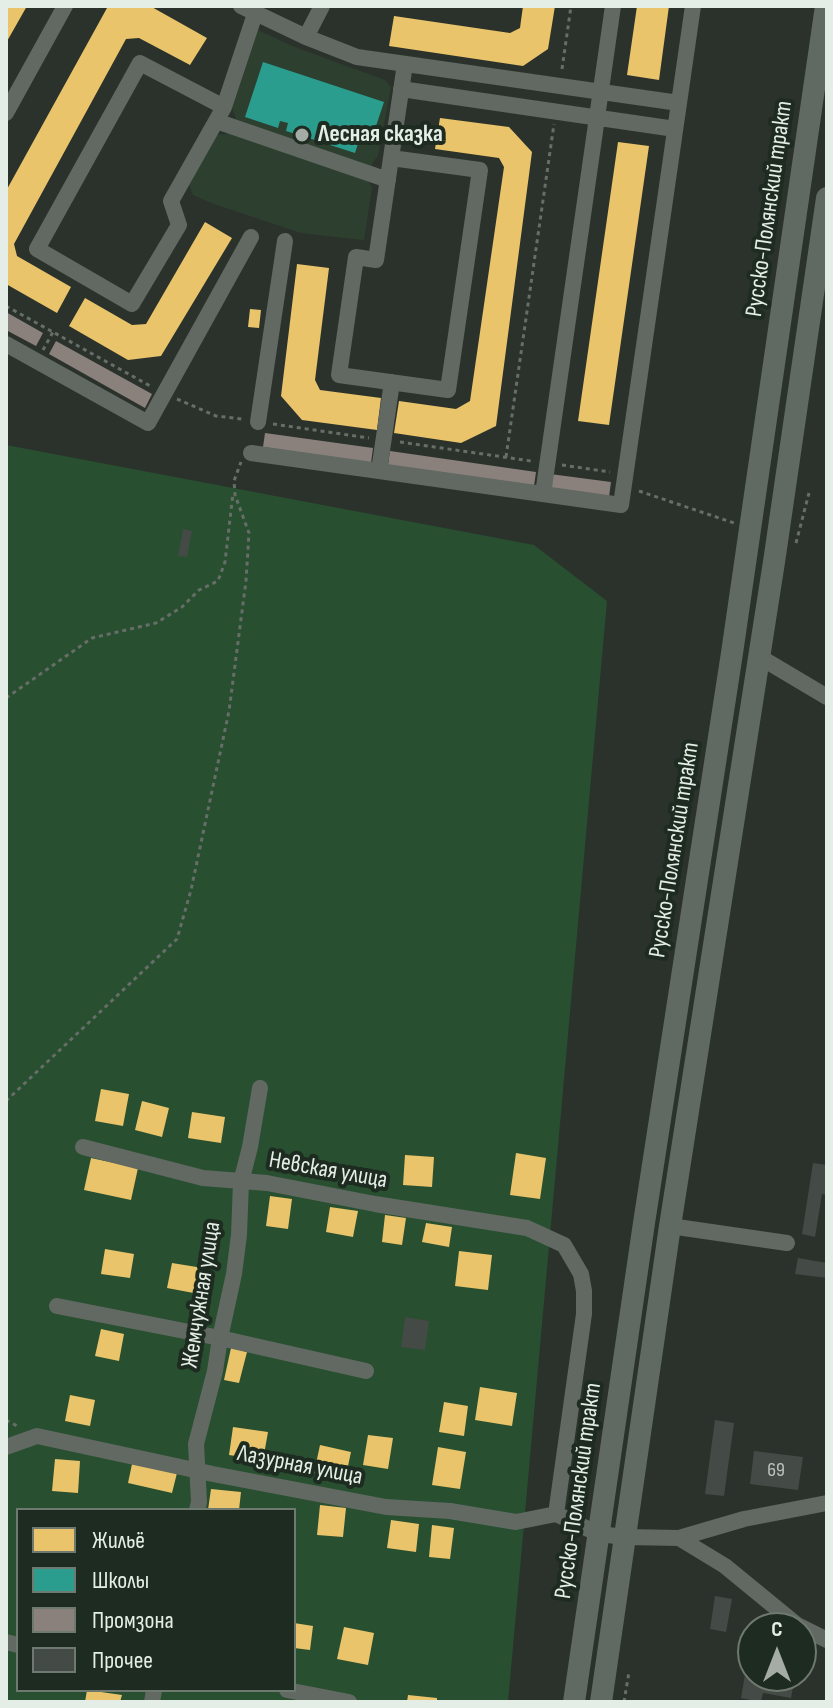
<!DOCTYPE html>
<html>
<head>
<meta charset="utf-8">
<style>
  body { margin:0 }
  #map { position:relative; width:833px; height:1708px; overflow:hidden; background:#2b322c; font-family:"Sofia Sans Condensed",sans-serif }
  canvas { display:block }
  .frame { position:absolute; inset:0; border:8px solid #e5eee6; pointer-events:none }
  .legend { position:absolute; left:16px; top:1508px; width:280px; height:184px; box-sizing:border-box; background:#1e2b20; border:2px solid #6e796f; margin:0; padding:10px 14px; list-style:none; font-size:24px; color:#e5eee6 }
  .legend li { display:flex; align-items:center; gap:16px; height:40px }
  .legend b { width:40px; border:2px solid #6e796f }
  .north { position:absolute; left:737px; top:1612px; width:80px; height:80px; box-sizing:border-box; background:#1e2b20; border:2px solid #6e796f; border-radius:50%; rotate:0deg; font-size:22px; font-weight:700; line-height:32px; text-align:center; color:#e5eee6 }
  .north::after { content:''; display:block; margin:auto; width:28px; height:36px; background:#a4aca5; clip-path:polygon(50% 0,100% 100%,50% 72%,0 100%) }
</style>
</head>
<body>
<div id="map">
<canvas width="833" height="1708"></canvas>
<div class="frame"></div>
<ul class="legend">
<li><b style="height:22px;background:#e9c46a"></b>Жильё</li>
<li><b style="height:22px;background:#2a9d8f"></b>Школы</li>
<li><b style="height:22px;background:#8a817c"></b>Промзона</li>
<li><b style="height:22px;background:#444a45"></b>Прочее</li>
</ul>
<div class="north">С</div>
</div>
<script>
const g = document.querySelector('canvas').getContext('2d');
g.lineJoin = 'round';
function paint(path, color) {
  g.fillStyle = color;
  g.fill(path, 'evenodd');
}
function trace(path, color, width, dash) {
  g.strokeStyle = color;
  g.lineWidth = width;
  g.lineCap = dash ? 'butt' : 'round';
  g.setLineDash(dash || []);
  g.stroke(path);
}
function label(font, color, halo, rows, align = 'center') {
  g.font = font + ' "Sofia Sans Condensed",sans-serif';
  g.lineWidth = 8;
  g.setLineDash([]);
  g.textBaseline = 'middle';
  g.strokeStyle = halo;
  g.fillStyle = color;
  for (const [text, x, y, turn = 0] of rows) {
    g.save();
    g.translate(x, y);
    g.rotate((+turn || 0) * Math.PI / 180);
    g.textAlign = isNaN(turn) ? turn : align;
    if (halo) g.strokeText(text, 0, 0);
    g.fillText(text, 0, 0);
    g.restore();
  }
}
paint(new Path2D(`
  M258 30 292 46 385 80 391 87 378 156 373 162 368 181 372 187 364 240 301 233 214 204 193 195 189 185 216 135 227 134 236 118 232 108Z`), '#2d3f2f');
paint(new Path2D(`
  M6 445 534 545 607 601 508 1702H6ZM18 1510H294V1690H18Z`), '#284f30');
paint(new Path2D(`
  M6 6H27L6 43Z
  M115 6H150L207 38 190 65 139 38 126 39 14 244 17 256 71 287 57 313 6 284V191L107 8Z
  M523 6H555L548 49 523 66 389 46 394 16 510 33 520 28Z
  M637 6H669L659 80 627 75Z
  M440 118 509 127 532 152 496 426 461 443 394 433 399 401 456 409 470 401 504 167 499 158 435 149Z
  M618 142 649 146 609 425 578 421Z
  M205 222 232 238 161 356 128 360 69 326 85 298 132 325 146 324Z
  M297 264 329 268 315 380 320 390 381 398 377 430 302 420 281 396Z
  M250 309 261 310 259 328 248 327Z
  M101 1089 129 1094 123 1126 95 1121Z
  M142 1101 169 1108 162 1137 135 1130Z
  M192 1112 225 1117 221 1143 188 1138Z
  M516 1153 546 1158 540 1199 510 1195Z
  M405 1155 434 1157 432 1187 403 1185Z
  M91 1158 138 1168 131 1200 84 1190Z
  M270 1196 292 1199 288 1229 266 1226Z
  M330 1207 358 1211 353 1237 326 1232Z
  M385 1215 406 1218 402 1245 382 1242Z
  M426 1223 452 1227 449 1247 422 1242Z
  M105 1249 134 1254 130 1278 101 1274Z
  M459 1251 492 1255 488 1290 455 1286Z
  M172 1263 203 1268 199 1294 167 1288Z
  M101 1329 124 1334 119 1361 95 1356Z
  M187 1339 202 1342 197 1369 182 1366Z
  M231 1348 247 1352 239 1383 224 1380Z
  M480 1387 517 1393 512 1426 475 1420Z
  M70 1395 95 1400 90 1426 65 1421Z
  M444 1402 468 1406 464 1436 439 1432Z
  M233 1427 268 1432 263 1460 229 1455Z
  M368 1435 393 1438 388 1469 363 1465Z
  M320 1445 351 1452 345 1480 314 1473Z
  M438 1447 466 1452 460 1489 432 1485Z
  M55 1459 80 1461 78 1493 52 1491Z
  M132 1464 177 1473 172 1493 128 1483Z
  M211 1489 241 1492 239 1510H208Z
  M320 1505 346 1508 343 1537 317 1535Z
  M391 1520 419 1524 416 1552 387 1548Z
  M432 1525 454 1528 450 1559 429 1557Z
  M294 1623 313 1626 310 1650 294 1648Z
  M344 1627 374 1633 368 1665 337 1659Z
  M87 1690 122 1695 120 1702H85Z
  M408 1695 437 1698V1702H407Z`), '#e9c46a');
paint(new Path2D(`
  M263 62 384 102 374 132 363 128 355 153 327 144 330 137 321 134 318 141 286 131 288 123 280 121 278 128 245 117Z`), '#2a9d8f');
paint(new Path2D(`
  M6 312 43 333 36 346 6 330Z
  M56 341 152 394 145 408 49 354Z
  M265 433 373 448 371 463 263 447Z
  M390 451 536 472 534 486 388 465Z
  M550 474 611 482 609 497 548 488Z`), '#8a817c');
paint(new Path2D(`
  M183 529 192 531 187 557 178 556Z
  M813 1163 827 1165V1195L822 1194 815 1237 802 1234Z
  M798 1258 827 1263V1278L795 1274Z
  M405 1317 429 1321 425 1350 401 1347Z
  M715 1420 734 1423 724 1496 705 1494Z
  M754 1451 803 1457 798 1490 750 1484Z
  M715 1596 732 1599 726 1632 710 1629Z
  M749 1651 753 1652V1676H795L791 1698 763 1693 761 1702 741 1698Z`), '#444a45');
trace(new Path2D(`
  M562 69 571 6
  M6 306 152 387
  M43 350 53 332
  M177 399 216 416 242 419
  M273 424 369 438
  M400 442 531 461
  M506 457 554 124
  M562 465 610 472
  M639 491 734 523
  M796 543 809 493
  M6 698 92 638 156 623 182 607 199 590 218 581 225 562 233 493
  M6 1101 177 939 191 890 229 711 246 581 249 533 235 495 234 481 241 462
  M6 1420 19 1427
  M624 1702 629 1672`), '#676e68', 3, [4, 4]);
trace(new Path2D(`
  M241 6 306 37 357 57 679 103
  M306 37 322 6
  M401 89 675 129
  M224 107 140 63 37 249 132 304 179 225 171 201 224 107 255 14
  M6 113 65 6
  M216 121 388 180
  M391 158 376 260 356 257 339 375 448 390 480 170 391 158 405 64
  M6 344 148 423 251 237
  M258 422 285 241
  M251 453 621 505 693 6
  M379 471 392 382
  M543 494 613 6
  M758 656 827 697
  M83 1147 203 1178 267 1183 375 1204 527 1228 564 1245 581 1274 584 1291V1314L556 1514
  M670 1226 787 1243
  M57 1306 220 1338 366 1371
  M6 1447 37 1436 213 1474 386 1507 450 1511 516 1522 556 1514
  M197 1510 199 1502 196 1444 215 1371 220 1338 234 1274 239 1235 241 1182 250 1147 260 1088
  M556 1514 599 1534 625 1537 679 1538 744 1519 827 1503
  M679 1538 725 1566 797 1625 827 1640
  M6 1642 18 1645
  M287 1690 349 1702
  M152 1702 154 1690`), '#616962', 16);
trace(new Path2D(`
  M574 1702 644 1223 732 653 826 6
  M601 1702 670 1226 774 562 827 198`), '#616a62', 22);
for (const [x, y, r, color] of [
  [302,135,8,"#a4aca5"]
]) {
  const dot = new Path2D();
  dot.arc(x, y, r, 0, 2 * Math.PI);
  g.fillStyle = color;
  g.fill(dot);
  trace(dot, '#1e2b20', 3);
}
label('20px', '#bdc5be', null, [
  ["69",776,1471]
]);
label('bold 24px', '#e5eee6', '#1e2b20', [
  ["Лесная сказка",318,135]
], 'left');
label('24px', '#e5eee6', '#1e2b20', [
  ["Русско-Полянский тракт",770,209,-82],
  ["Русско-Полянский тракт",675,850,-81],
  ["Невская улица",328,1171,10],
  ["Жемчужная улица",202,1295,-81],
  ["Лазурная улица",300,1466,11],
  ["Русско-Полянский тракт",579,1491,-82]
]);
</script>
</body>
</html>
